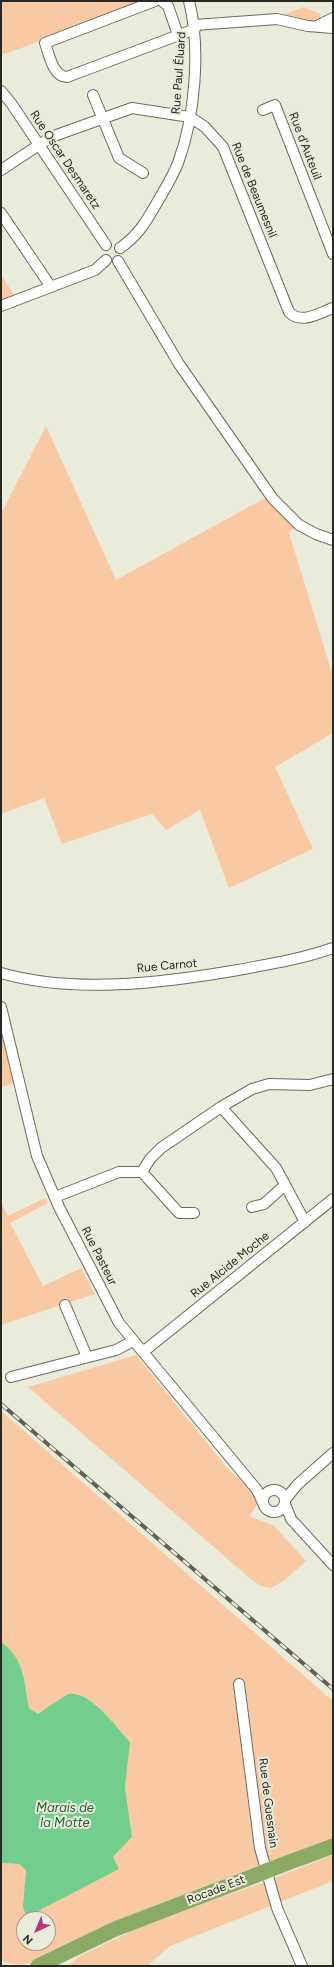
<!DOCTYPE html>
<html>
<head>
<meta charset="utf-8">
<style>
  body { margin:0 }
  #map { position:relative; width:334px; height:1967px; overflow:hidden; background:#ebebdb; font-family:Figtree,sans-serif }
  canvas { display:block }
  .frame { position:absolute; inset:0; border:2px solid #292923; pointer-events:none }
  .north { position:absolute; left:16px; top:1911px; width:40px; height:40px; box-sizing:border-box; background:#ebebdb; border:1px solid #9d9d91; border-radius:50%; rotate:224deg; font-size:11px; font-weight:700; line-height:16px; text-align:center; color:#292923 }
  .north::after { content:''; display:block; margin:auto; width:14px; height:18px; background:#b9367e; clip-path:polygon(50% 0,100% 100%,50% 72%,0 100%) }
</style>
</head>
<body>
<div id="map">
<canvas width="334" height="1967"></canvas>
<div class="frame"></div>
<div class="north">N</div>
</div>
<script>
const g = document.querySelector('canvas').getContext('2d');
g.lineJoin = 'round';
function paint(path, color) {
  g.fillStyle = color;
  g.fill(path, 'evenodd');
}
function trace(path, color, width, dash) {
  g.strokeStyle = color;
  g.lineWidth = width;
  g.lineCap = dash ? 'butt' : 'round';
  g.setLineDash(dash || []);
  g.stroke(path);
}
function label(font, color, halo, rows, align = 'center') {
  g.font = font + ' Figtree,sans-serif';
  g.lineWidth = 4;
  g.setLineDash([]);
  g.textBaseline = 'middle';
  g.strokeStyle = halo;
  g.fillStyle = color;
  for (const [text, x, y, turn = 0] of rows) {
    g.save();
    g.translate(x, y);
    g.rotate((+turn || 0) * Math.PI / 180);
    g.textAlign = isNaN(turn) ? turn : align;
    if (halo) g.strokeText(text, 0, 0);
    g.fillText(text, 0, 0);
    g.restore();
  }
}
paint(new Path2D(`
  M1 1H147L8 53 1 54Z
  M304 7 320 14 322 21C310 25 295 19 283 15Z
  M1 275 14 295 1 300Z
  M46 426 116 580 265 498 294 528 289 533 333 676V733L275 767 313 849 229 888 200 810 166 830 152 814 62 844 44 798 1 814V514Z
  M1 1033 14 1083 1 1087Z
  M45 1198 48 1203 10 1223 43 1286 81 1268 95 1294 1 1325V1203L8 1216Z
  M136 1355 227 1468 254 1492 257 1505 249 1516 274 1526 306 1561 285 1580 271 1588 261 1586 252 1580 28 1387Z
  M1 1411 333 1701V1838L68 1943C49 1953 34 1967 13 1964 8 1963 4 1963 1 1959V1863L19 1864 26 1870 25 1880 119 1869 113 1857 132 1837 125 1787 130 1743C117 1728 90 1690 69 1694 67 1694 42 1711 37 1714L29 1708C25 1682 24 1659 1 1642ZM24 1919H48V1943H24Z
  M333 1855V1881L170 1946 147 1966H69L78 1957 151 1922 262 1883Z`), '#f9c9a3');
paint(new Path2D(`
  M1 1642C25 1659 24 1682 29 1708L38 1714C42 1711 67 1694 69 1694 90 1690 117 1728 130 1742L125 1787 132 1837 113 1857 119 1869 36 1912 26 1915 23 1907 26 1870 19 1864 1 1863Z`), '#73cd8d');
const minor = new Path2D(`
  M155 1 45 43C49 54 53 77 67 77L195 29
  M162 1 168 6 178 35
  M195 25 277 19 308 26 333 28
  M317 26 333 18
  M1 91 11 103 106 245
  M93 95 119 158 143 173
  M263 110 275 105 333 254
  M1 170 51 137 132 108 190 117 205 127 223 147 289 312C301 325 319 313 333 308
  M1 213 51 287
  M120 248C139 235 147 220 158 201 165 189 173 176 178 163 195 117 201 48 189 1
  M118 261 179 364 273 499 299 525 316 534 333 540
  M1 306 95 270 106 260
  M1 973C75 994 163 983 238 970 270 964 302 959 333 948
  M1 1007 37 1156 59 1207 119 1323 248 1479 257 1490 263 1503
  M221 1107 276 1168 305 1222
  M142 1172 179 1213H194
  M55 1197 119 1172H142L150 1159 161 1148 221 1107 252 1089 269 1084 310 1085 333 1079
  M252 1207 264 1204 285 1185
  M65 1305 87 1357
  M143 1352 333 1199
  M11 1377 116 1350 133 1341
  M263 1501a11 11 0 1 1 22 0a11 11 0 1 1-22 0Z
  M285 1500 297 1485 333 1453
  M285 1504 291 1519 333 1565
  M239 1684 260 1848 277 1908 302 1966`);
const highway = new Path2D(`
  M287 1863 333 1846
  M38 1966 115 1929 246 1879`);
trace(minor, '#6c6b5e', 12);
trace(highway, '#d0d0cf', 16);
trace(minor, '#fff', 10);
trace(highway, '#8baa64', 15);
const rail = new Path2D(`
  M1 1404 333 1689`);
trace(rail, '#606057', 4);
trace(rail, '#ebebdb', 2.5, [8]);
const highwayBridge = new Path2D(`
  M246 1879 287 1863`);
trace(highwayBridge, '#d0d0cf', 16, []);
trace(highwayBridge, '#8baa64', 15);
label('12px', '#292923', '#ebebdb', [
  ["Rue Paul Éluard",179,73,-86],
  ["Rue d'Auteuil",305,146,69],
  ["Rue Oscar Desmaretz",65,160,56],
  ["Rue de Beaumesnil",254,190,68],
  ["Rue Carnot",167,966,-5],
  ["Rue Pasteur",99,1256,63],
  ["Rue Alcide Moche",230,1265,-39],
  ["Rue de Guesnain",268,1803,83],
  ["Rocade Est",216,1890,-21]
]);
label('italic 13px', '#216036', '#ebebdb', [
  ["Marais de",65,1808],
  ["la Motte",65,1823]
]);
</script>
</body>
</html>
